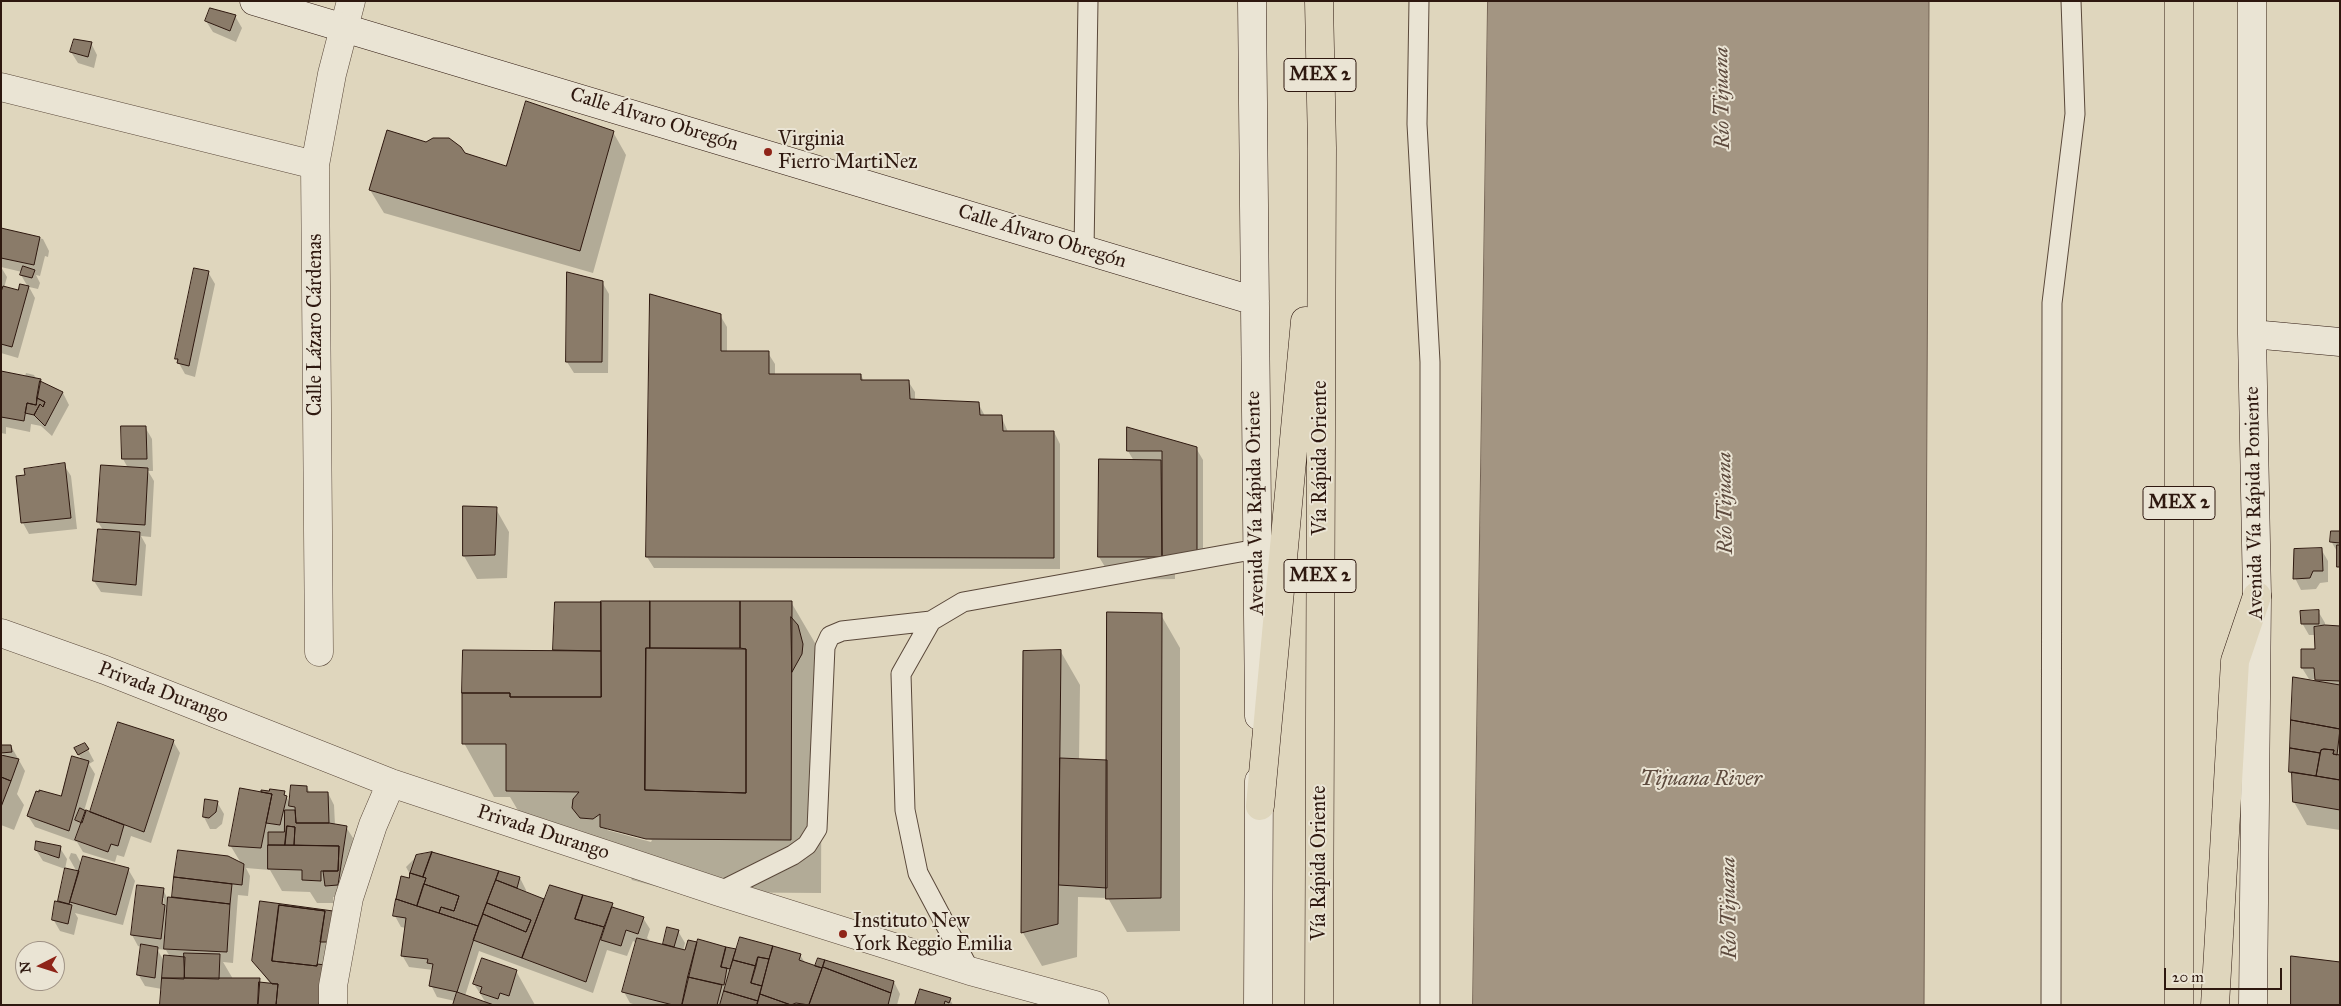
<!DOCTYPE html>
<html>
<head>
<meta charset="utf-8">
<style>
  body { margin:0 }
  #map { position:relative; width:2341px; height:1006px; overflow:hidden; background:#dfd6bd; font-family:"IM FELL Great Primer",serif }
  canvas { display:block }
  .frame { position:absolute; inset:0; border:2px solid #2e180f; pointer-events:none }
  .north { position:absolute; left:15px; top:941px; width:50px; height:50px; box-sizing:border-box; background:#eae4d4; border:1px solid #9f9285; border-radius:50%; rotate:265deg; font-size:14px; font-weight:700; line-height:20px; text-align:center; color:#2e180f }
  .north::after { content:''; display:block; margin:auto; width:18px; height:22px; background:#8f2418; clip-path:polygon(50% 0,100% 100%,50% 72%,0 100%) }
  .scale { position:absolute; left:2164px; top:968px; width:118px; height:22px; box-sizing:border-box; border:2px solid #2e180f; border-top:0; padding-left:6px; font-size:15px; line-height:18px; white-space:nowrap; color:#2e180f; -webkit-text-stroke:4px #eae4d4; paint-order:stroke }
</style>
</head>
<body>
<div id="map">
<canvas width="2341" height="1006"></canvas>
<div class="frame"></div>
<div class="north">N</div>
<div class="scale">20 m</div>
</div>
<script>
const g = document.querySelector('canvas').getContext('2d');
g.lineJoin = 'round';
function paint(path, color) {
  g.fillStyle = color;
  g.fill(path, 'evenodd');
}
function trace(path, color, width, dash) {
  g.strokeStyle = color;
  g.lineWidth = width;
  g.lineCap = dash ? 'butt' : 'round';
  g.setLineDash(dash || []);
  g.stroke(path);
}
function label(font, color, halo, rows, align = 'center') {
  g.font = font + ' "IM FELL Great Primer",serif';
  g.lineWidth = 4;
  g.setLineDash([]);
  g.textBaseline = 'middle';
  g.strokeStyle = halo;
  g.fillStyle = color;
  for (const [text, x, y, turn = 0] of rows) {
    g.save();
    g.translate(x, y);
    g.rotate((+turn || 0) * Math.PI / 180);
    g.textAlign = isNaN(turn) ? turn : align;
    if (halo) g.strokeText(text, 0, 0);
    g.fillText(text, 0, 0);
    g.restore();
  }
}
const water = new Path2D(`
  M1488 1H1929L1924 1005H1473Z`);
paint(water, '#a39582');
trace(water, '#746354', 1);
paint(new Path2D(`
  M235 16 242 28 236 42 213 32 206 21Z
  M91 43 97 55 94 68 78 63 71 52Z
  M613 132 626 155 593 273 384 213 370 190 507 168Z
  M2 229 43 239 49 251 48 257 45 256 40 276 36 275 40 283 38 289 29 287 35 298 18 358 1 353ZM1 267 22 272 21 275 28 287 19 292 4 288 7 277Z
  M208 272 215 284 195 377 185 374 176 358Z
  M602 282 609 294 608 373H574L567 362Z
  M720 315 727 327V352L768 353 775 364V375H861L864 381H908L915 392V400L978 403 985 416H1001L1008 432H1054L1060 444V569L654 568 647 557Z
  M1 372 25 377 26 373 34 375 37 381 63 393 69 405 52 436 41 426 31 424 30 432 6 427V434L1 433Z
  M145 427 152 439 153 471H148L154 481 151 537 141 536 146 545 142 596 101 592 94 581 103 530 98 522 128 468 123 459 122 428Z
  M1196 448 1203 460V567H1175V579L1113 580 1099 557 1134 461 1128 451Z
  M64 465 71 476 77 529 29 534 23 523Z
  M496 509 509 532 507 578 477 579 464 556Z
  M2340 532V570L2338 553 2331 541Z
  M2321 549 2328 561V582L2320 583 2316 589 2301 590 2295 578Z
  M791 602 822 655 821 893 677 892 632 880 627 870 624 872 612 871 605 861 538 844 510 797H494L464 743 554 652 556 603ZM607 828 652 840 651 842 607 830Z
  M2318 611 2325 623V628L2340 627V830L2307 825 2294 802 2293 778 2290 772 2317 682 2315 679H2309L2302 668 2316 650V635H2309L2302 623Z
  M1161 615 1180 648V931L1127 932 1108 898 1078 897 1077 957 1042 966 1023 933 1024 652H1061L1080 685 1079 760 1106 762Z
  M173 741 180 753 151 843 131 836 124 857 117 855 115 862 83 852 77 842 35 827 28 816 62 797 82 760 75 749 85 744 94 761 89 764 95 774 84 811 91 813Z
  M11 746 25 771 17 794 24 805 14 830 1 825V756H4L2 753Z
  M307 787 310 793H328L334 805 335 825 346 827 353 838 344 896 333 897 334 903H317L310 892 282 891 270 870 246 868 250 876 248 896 238 895 233 963 223 962 233 979 259 980 261 983 271 985 254 961 333 912 327 1005H161L162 989 145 986 138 974 142 947 138 946 132 935 163 889 167 898 173 899 179 851 241 863 230 845 262 794 284 793 290 803ZM161 898H164L162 911ZM157 949 166 950 170 957 164 961Z
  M206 800 217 802 224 814 222 824 216 829H210L204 817Z
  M60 848 67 859 65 869 43 861 36 850Z
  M71 853 76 854 82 865 128 869 135 881 123 925 75 913 78 918 74 935 60 931 53 919 66 870 77 872 69 858Z
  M432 853 520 878 526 890 525 893 545 900 612 904 615 909 643 918 650 929 647 938 652 943 664 946 668 929 678 931 685 943 683 951H686L689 942 698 944V941L737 951 741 939 800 955 806 964 815 967 819 960 894 982 900 994 897 1005H636L630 1003 624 992 637 943 633 941 627 956 607 950 593 993 479 951 465 996 486 1003 474 984 516 971 535 1005H454L455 1001 437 997 431 985 433 970 409 967 402 955 406 928 401 927 395 916 411 876 406 867 417 856Z
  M20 959 25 961V975L19 965Z
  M950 999 953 1005H916Z`), '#0003');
const building = new Path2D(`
  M210 8 236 15 230 31 205 21Z
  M74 39 92 42 88 57 70 52Z
  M526 101 614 131 580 251 369 190 387 130 426 142 433 138H449L461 147 465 153 506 166Z
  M1 228 40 237 34 265 1 258Z
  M23 266 35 270 32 278 20 275Z
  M194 268 209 271 189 366 177 363 178 359H175Z
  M567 272 603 281 602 362H566Z
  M20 284 29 286 12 347 1 344V292L3 286 18 290Z
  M650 294 721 314V351H769V374H861V380H909L910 399 979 402 980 415H1002L1003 431H1054V558L646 557Z
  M1 371 41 379 36 405 27 403 24 421 1 417Z
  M40 381 63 392 45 426 34 415 40 404 43 407 45 402 37 398Z
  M37 398 45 402 43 407 40 404 34 415 25 413 27 403 36 405Z
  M121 426H146L147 459H122Z
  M1127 427 1197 447V556H1162V451H1127Z
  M1099 459 1161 460 1162 557H1098Z
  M65 463 71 518 21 523 16 476 25 475 24 469Z
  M101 465 148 468 145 525 97 522Z
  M463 506 497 507 495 555 463 556Z
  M98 529 140 532 136 585 93 581Z
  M2331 531H2340V543L2330 542Z
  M2337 545H2340V567H2337Z
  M2322 548 2323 571H2313L2310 578 2293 579 2294 549Z
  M601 601H650V648H646L645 790 746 793V649L740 648V601H792L791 840 646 839 600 827V814L593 819 580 818 572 808 573 799 579 792 506 791V744H462V693H510V697H601Z
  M650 601H740V648H650Z
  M555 602H601V651L553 650Z
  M2319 610V624H2301L2300 611Z
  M1107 612 1162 613 1161 898 1106 899Z
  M791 617 798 625 803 644 802 654 792 672Z
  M2325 625 2340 626V681L2315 680 2314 668H2301V649H2315L2314 627Z
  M646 648 746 649V793L645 790Z
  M463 650 601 651V697H510V693H462Z
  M1061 650 1058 924 1021 933 1023 651Z
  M2293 677 2340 685V729L2291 720Z
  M2291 720 2340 729 2337 755 2333 754 2334 750 2324 749 2321 750 2320 753 2290 748Z
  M118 722 174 740 144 832 90 812Z
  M85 743 89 749 78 755 74 748Z
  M1 745H11L12 752 1 753Z
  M2290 748 2320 753 2316 776 2289 772Z
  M2324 749 2334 750 2333 754 2340 755V780L2316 776 2321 750Z
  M1 755 19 759 11 781 1 777Z
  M72 756 89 761 69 831 27 816 36 791 39 792V790L61 796Z
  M1060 758 1107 760V888L1059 885Z
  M2292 772 2340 780V810L2293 802Z
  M1 777 11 781 1 807Z
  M291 785 307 786V792H328L329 823H296L295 807 289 806Z
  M240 788 272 794 261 848 229 846Z
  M270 789 285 791 284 795 287 796 280 825 266 823 272 794 261 792V790L269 791Z
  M205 799 218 801 216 812 209 818 203 817Z
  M80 808 86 811 82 823 75 820Z
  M86 810 124 825 118 846 111 844 108 852 75 840Z
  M285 810H295L296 823H329L347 826 338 885 325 886 323 871H338L339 846 294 845 295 827 287 826 285 845H268V832H284Z
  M287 826 295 827 294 845H285Z
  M36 841 61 846 59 858 35 850Z
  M268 845 339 846 338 871H321V881L302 880V870L268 869Z
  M178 850 228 856 244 864 242 885 174 877Z
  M432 852 499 871 478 926 439 913 441 907 454 911 459 896 424 884 426 878 423 877Z
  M432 852 423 877 410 873 416 855Z
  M83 856 129 868 116 915 70 902Z
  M65 868 79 871 69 904 58 901Z
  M499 871 520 877 517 888 496 880Z
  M410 873 426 878 417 906 396 899 401 876 409 878Z
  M174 877 232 884 230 904 172 897Z
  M496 880 544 899 522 958 473 940 483 914 526 932 531 920 487 903Z
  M424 884 459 896 454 911 441 907 439 913 417 906Z
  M137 885 164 888 162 904 165 905 161 939 131 935Z
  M550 885 583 895 575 919 604 927 586 982 522 958Z
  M583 895 613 903 604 927 575 919Z
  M168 897 230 904 227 952 164 949Z
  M396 899 478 926 457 992 429 986 433 964 427 963 428 959 401 956 406 918 393 916Z
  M55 901 72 905 68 924 52 920Z
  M260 901 333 911 328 942H320L325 911 279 905 272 961 317 966V964L325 965 319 1005H276L278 984H272L252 961Z
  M487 903 531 920 526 932 483 914Z
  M279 905 325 911 317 966 272 961Z
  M612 907 644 917 638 934 626 930 621 946 601 940Z
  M667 927 679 930 674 947 663 944Z
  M740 937 773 946 769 959 758 957 756 966 733 960Z
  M637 938 685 950 688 940 697 942 682 1005H673L622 992Z
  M698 939 726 947 721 967 727 968 724 985 688 977Z
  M141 944 158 947 155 978 137 975Z
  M773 946 801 954 799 960 822 968 809 1005 796 1003 791 1005 760 994Z
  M726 947 736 949 730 969 721 967Z
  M184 953 220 954 219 979 185 978Z
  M164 955 185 957 184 979 162 978Z
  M2291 956 2340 962V1005H2291Z
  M758 957 769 959 762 986 751 983Z
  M482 958 517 970 509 996 500 993 498 999 480 993 482 987 473 984Z
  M818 958 825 960 822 968 815 966Z
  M733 960 756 966 751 983 762 986 758 1001 724 991Z
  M825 960 894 981 891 993 823 967Z
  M823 967 891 993 888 1005H809Z
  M688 977 722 985 717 1005H682Z
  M162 978H260L258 1005H160Z
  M259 982 278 984 276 1005H258Z
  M920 989 951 998 949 1003 945 1001 944 1005H915Z
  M724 991 758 1001 757 1005H720Z
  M457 992 494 1005H453Z
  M760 994 791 1005H757Z`);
paint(building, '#8a7b69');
trace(building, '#2e180f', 1);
const lane = new Path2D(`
  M1419 1 1417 124 1430 362V1005
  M1084 250 1088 1
  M719 892 793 855 807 845 817 829 825 647 830 636 842 631 931 621
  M970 971 918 873 905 810 901 674 931 621 963 602 1257 549
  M2051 1005 2052 303 2075 114 2071 1`);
const street = new Path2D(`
  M1 87 315 165
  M1 633 105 670 391 783 719 892 970 971 1095 1005
  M319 652 315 165 332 74 351 1
  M333 1005V986L349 898 373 825 391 783`);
const secondary = new Path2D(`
  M254 1 1255 301
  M1252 1 1259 716
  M2252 1V334L2257 596 2253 1005
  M2252 334 2340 342
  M1258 1005 1259 781`);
const highway = new Path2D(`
  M1260 806 1305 321
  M1319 1005 1322 148 1319 1
  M2179 1005V1
  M2215 1005 2235 661 2257 596`);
trace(lane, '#5a483a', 21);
trace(street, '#5a483a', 29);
trace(secondary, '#2e180f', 29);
trace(highway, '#2e180f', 29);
trace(lane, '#eae4d4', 19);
trace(street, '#eae4d4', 28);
trace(secondary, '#eae4d4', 28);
trace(highway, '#dfd6bd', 28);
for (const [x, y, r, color] of [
  [768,152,5,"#8f2418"],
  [843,934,5,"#8f2418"]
]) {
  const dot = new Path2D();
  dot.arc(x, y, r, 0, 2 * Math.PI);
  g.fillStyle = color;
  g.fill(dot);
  trace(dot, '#eae4d4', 2);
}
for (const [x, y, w] of [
  [1320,75,72],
  [2179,503,72],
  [1320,576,72]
]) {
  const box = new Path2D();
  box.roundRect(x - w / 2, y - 16.5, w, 33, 4);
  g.fillStyle = '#eae4d4';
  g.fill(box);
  trace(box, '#2e180f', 1);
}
label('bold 19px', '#2e180f', null, [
  ["MEX 2",1320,75],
  ["MEX 2",2179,503],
  ["MEX 2",1320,576]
]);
label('20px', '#2e180f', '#eae4d4', [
  ["Calle Álvaro Obregón",654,120,17],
  ["Calle Álvaro Obregón",1042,237,17],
  ["Calle Lázaro Cárdenas",316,325,-90],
  ["Vía Rápida Oriente",1321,458,-90],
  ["Avenida Vía Rápida Oriente",1256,503,-91],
  ["Avenida Vía Rápida Poniente",2255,503,-91],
  ["Privada Durango",163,693,21],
  ["Privada Durango",543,833,18],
  ["Vía Rápida Oriente",1320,863,-90]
]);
label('20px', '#2e180f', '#eae4d4', [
  ["Virginia",778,140],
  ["Fierro MartiNez",778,163],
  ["Instituto New",853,922],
  ["York Reggio Emilia",853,945]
], 'left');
label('italic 21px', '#5d4a3d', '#eae4d4', [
  ["Río Tijuana",1723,98,-91],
  ["Río Tijuana",1726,503,-91],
  ["Tijuana River",1701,780],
  ["Río Tijuana",1730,908,-91]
]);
</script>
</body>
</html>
